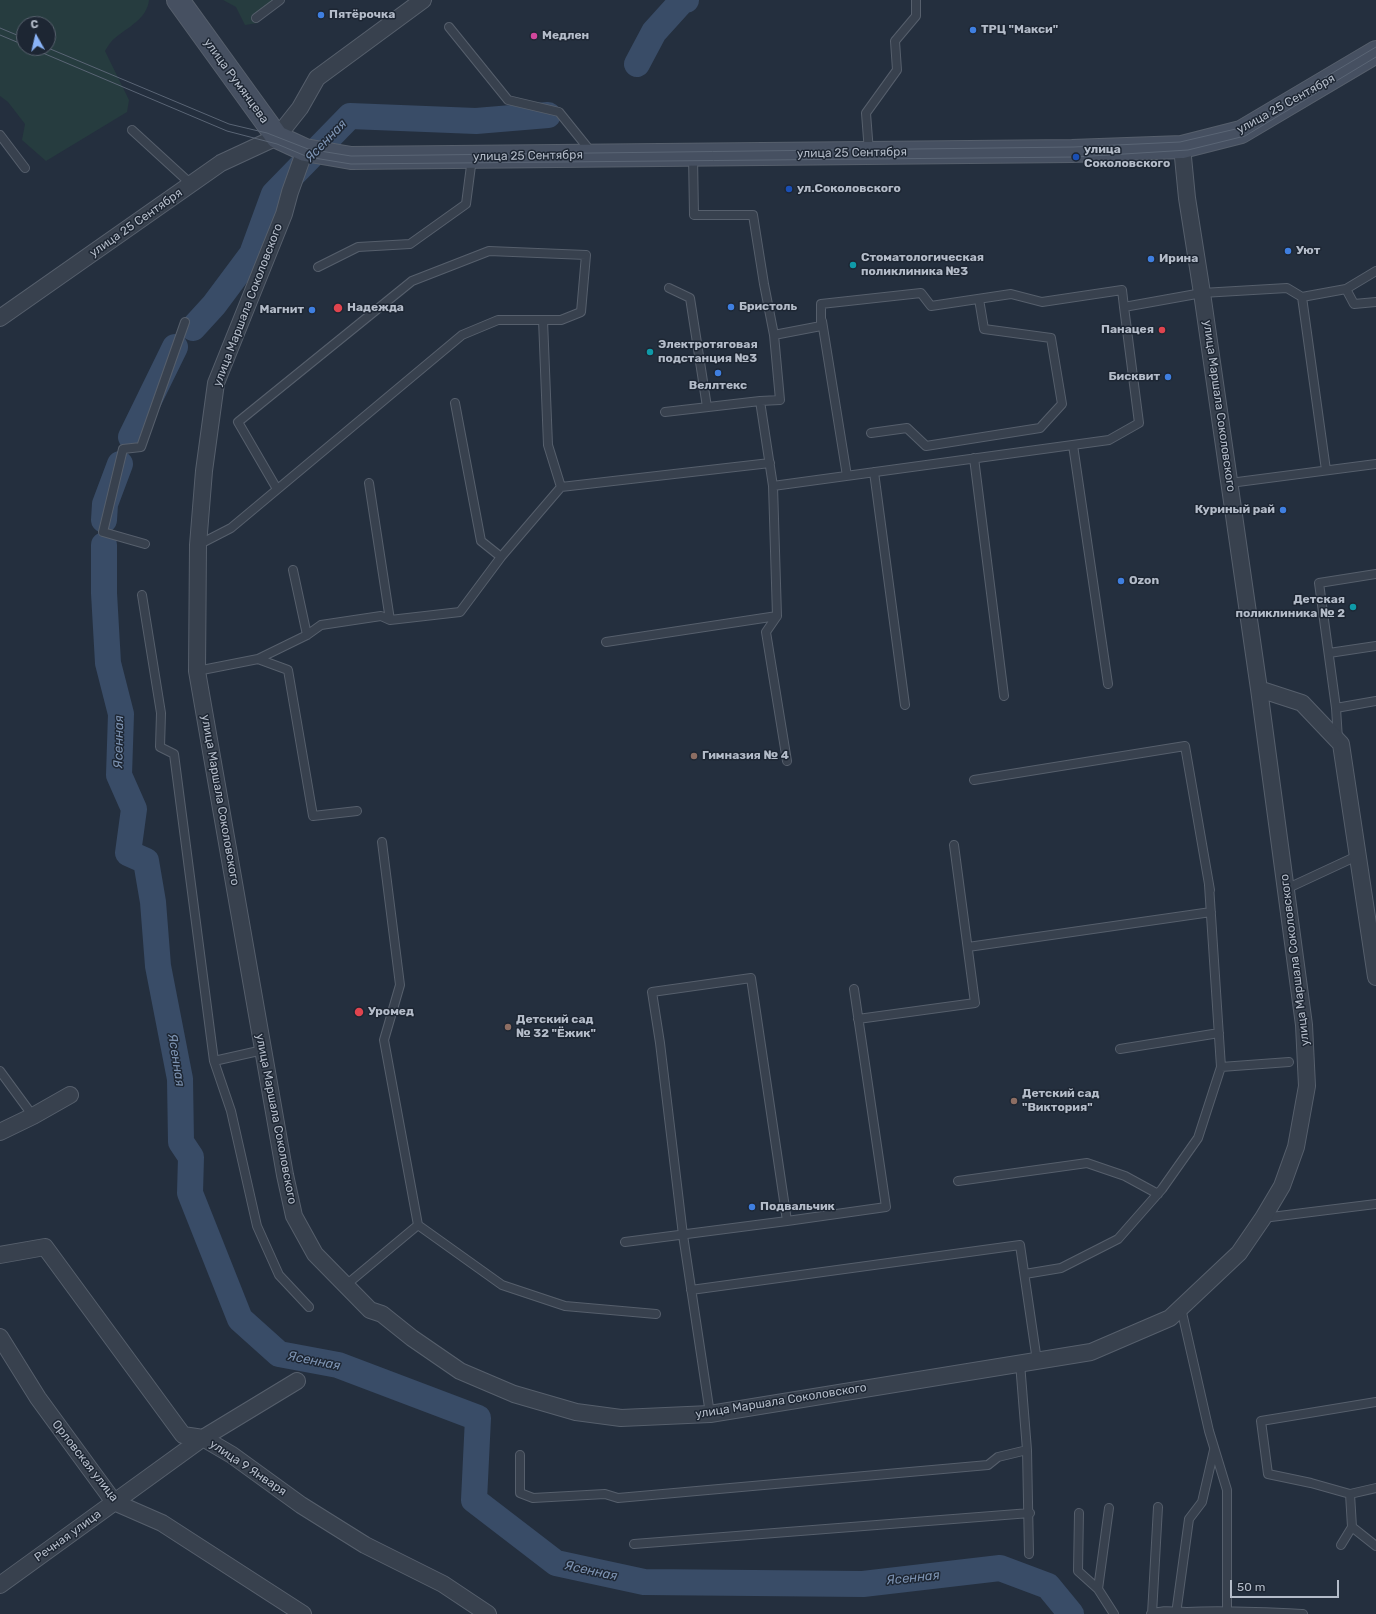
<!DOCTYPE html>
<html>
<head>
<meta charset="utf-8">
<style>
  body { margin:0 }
  #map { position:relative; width:1376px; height:1614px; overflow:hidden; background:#242f3e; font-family:Rubik,sans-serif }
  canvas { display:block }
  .north { position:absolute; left:16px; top:16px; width:40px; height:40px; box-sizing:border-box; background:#1d2633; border:1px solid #59626f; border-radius:50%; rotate:352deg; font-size:11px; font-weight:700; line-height:16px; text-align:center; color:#b4bcc9 }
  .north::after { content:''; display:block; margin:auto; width:14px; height:18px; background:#8ab4f8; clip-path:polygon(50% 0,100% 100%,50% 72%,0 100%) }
  .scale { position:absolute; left:1230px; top:1580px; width:109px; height:18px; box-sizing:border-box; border:2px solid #b4bcc9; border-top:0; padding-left:5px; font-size:12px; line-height:14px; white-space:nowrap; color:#b4bcc9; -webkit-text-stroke:3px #1d2633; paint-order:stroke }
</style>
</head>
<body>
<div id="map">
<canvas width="1376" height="1614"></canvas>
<div class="north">С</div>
<div class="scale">50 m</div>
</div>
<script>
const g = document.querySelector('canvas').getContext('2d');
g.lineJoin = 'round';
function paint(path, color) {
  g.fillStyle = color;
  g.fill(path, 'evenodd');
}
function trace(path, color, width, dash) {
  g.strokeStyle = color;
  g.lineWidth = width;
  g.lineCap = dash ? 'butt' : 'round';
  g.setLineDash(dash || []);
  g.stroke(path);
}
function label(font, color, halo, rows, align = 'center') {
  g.font = font + ' Rubik,sans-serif';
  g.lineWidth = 3;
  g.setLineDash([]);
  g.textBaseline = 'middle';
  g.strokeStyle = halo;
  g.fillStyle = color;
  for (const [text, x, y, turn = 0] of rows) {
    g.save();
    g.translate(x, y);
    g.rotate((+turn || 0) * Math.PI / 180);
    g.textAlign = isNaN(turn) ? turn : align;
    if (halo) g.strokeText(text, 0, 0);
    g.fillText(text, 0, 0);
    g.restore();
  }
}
paint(new Path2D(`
  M0 0H149C147 19 128 27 115 38 111 41 108 46 105 51L129 100 127 112 46 161 22 140 25 124 8 102 0 96ZM24 24H48V48H24Z
  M223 0H275L268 6 258 23 245 25 236 7Z`), '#263c3f');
trace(new Path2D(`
  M637 64 654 32 682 1 686 0
  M193 328 214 305 252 254 274 194 350 116 476 121 548 115
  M131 437 175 347
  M104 520 105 504 120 464
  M104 545V593L108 663 121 714 119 775 134 809 128 853 146 861 153 902 158 966 180 1079 181 1142 191 1157 190 1193 240 1319 279 1354 338 1365 478 1418 474 1500 556 1563 644 1582 863 1584 1000 1568 1048 1586 1071 1614`), '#394c67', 26);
const service = new Path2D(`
  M256 18 280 0
  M449 27 508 100 559 112 592 153
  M132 130 191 184
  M0 135 25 168
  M869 152 866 113 897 70 895 41 916 16V0
  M693 156 694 215H753L764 284 774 335 821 326V304L921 293 931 306 1011 294 1042 302 1122 290 1124 307
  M318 267 358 247 410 244 466 204 472 158
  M669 288 690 298 707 407
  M1346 289 1376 271
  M1302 297 1326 470
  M543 320 548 445 561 487
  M822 321 847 476
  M760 401 780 400 774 335
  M455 403 481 541 501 557
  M665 412 760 401 773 486 777 616 766 632 787 761
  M871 433 907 428 926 446 1040 428 1062 404 1051 338 984 329 979 299
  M1073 445 1108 684
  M974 458 1004 696
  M874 472 905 705
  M369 483 390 620
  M1230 483 1376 464
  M773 486 1109 440 1139 423 1124 307 1202 293 1287 288 1302 297 1346 289 1354 304 1376 302
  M145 544 103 532 123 449 141 447 185 322
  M198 545 231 528 462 335 498 320H561L581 312 586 255 489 251 412 281 238 422 277 489
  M293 570 307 635
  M142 595 161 713 160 747 174 754 214 1061 263 1050
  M606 642 777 616
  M1329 653 1376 646
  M258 659 307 635 321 625 381 616 390 620 460 612 501 557 561 487 770 463
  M197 671 258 659 288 670 313 816 357 811
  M1336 708 1319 583 1376 574
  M1338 739 1336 708 1376 701
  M974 780 1185 746 1210 890
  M382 842 400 985 384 1040 418 1225 502 1285 565 1306 656 1314
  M1209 885 1221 1067 1289 1062
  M1286 889 1357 856
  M968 947 1211 912
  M858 1019 975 1003 954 845
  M1120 1049 1219 1033
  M214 1061 231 1111 257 1226 279 1275 309 1307
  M0 1071 33 1116
  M958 1181 1087 1163 1125 1176 1158 1194
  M1263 1218 1376 1204
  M625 1242 787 1221
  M1025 1274 1061 1268 1118 1239 1162 1189 1198 1138 1221 1067
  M346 1285 418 1225
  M691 1290 1020 1245 1037 1361
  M1181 1308 1209 1431 1227 1490V1611
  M1020 1363 1027 1450 1029 1554
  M710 1414 683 1235 660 1043 652 992 751 978 787 1221 886 1207 854 989
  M520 1455V1493L533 1498 605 1494 618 1498 988 1465 998 1457 1027 1450
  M1350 1494 1311 1483 1268 1474 1261 1421 1376 1402
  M1109 1508 1098 1589 1114 1614
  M1079 1513 1078 1571 1098 1589
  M1352 1527 1376 1546
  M634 1544 1030 1513
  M1341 1545 1352 1527 1350 1494 1376 1488
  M1151 1614C1165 1609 1172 1612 1187 1612 1226 1610 1264 1612 1303 1614
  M1152 1614 1158 1507
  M1176 1614 1189 1519 1202 1502 1214 1450`);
const minor = new Path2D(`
  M305 150 290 192 284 214 216 383 204 471 198 545 197 671 285 1175 294 1216 315 1254 370 1310 382 1314 412 1338 460 1371 514 1394 576 1412 621 1418 710 1414 1091 1352 1170 1318 1239 1253 1263 1218 1282 1186 1296 1147 1307 1086 1304 1025 1259 689 1202 293 1187 198 1182 147
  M0 318 221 163 277 137 300 108 317 78 423 0
  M1259 689 1302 703 1341 744 1376 977
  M0 1132 33 1116 70 1095
  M0 1255 45 1247 183 1435 203 1438 232 1455 301 1505 365 1545 443 1584 488 1614
  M0 1337 38 1398 114 1502 162 1523 303 1614
  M0 1585 203 1438 297 1381`);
const secondary = new Path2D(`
  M178 0 277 137 305 150 351 158 1072 151 1182 147 1241 132 1376 52`);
trace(service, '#565f6c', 10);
trace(minor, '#565f6c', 18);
trace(secondary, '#565f6c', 24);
trace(service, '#38414e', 8);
trace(minor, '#38414e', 16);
trace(secondary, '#465061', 22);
trace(new Path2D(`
  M0 28 24 38
  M0 35 24 45
  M31 48 227 131 277 144 308 157 351 164 1076 157 1188 150 1245 136 1376 57
  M48 48 229 124 267 133 308 149 351 156 1074 147 1180 142 1240 128 1376 47`), '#5a6575', 1);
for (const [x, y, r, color] of [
  [321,15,4,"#3f7fe0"],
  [973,30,4,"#3f7fe0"],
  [534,36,4,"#d1479c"],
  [1076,157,4,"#1a4fb4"],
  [789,189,4,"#1a4fb4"],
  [1288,251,4,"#3f7fe0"],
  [1151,259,4,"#3f7fe0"],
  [853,265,4,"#0f9aa8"],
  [731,307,4,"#3f7fe0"],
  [338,308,5,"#e0444e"],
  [312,310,4,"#3f7fe0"],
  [1162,330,4,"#e0444e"],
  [650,352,4,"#0f9aa8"],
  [718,373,4,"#3f7fe0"],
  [1168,377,4,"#3f7fe0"],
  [1283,510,4,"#3f7fe0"],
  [1121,581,4,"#3f7fe0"],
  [1353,607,4,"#0f9aa8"],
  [694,756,4,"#8d6e63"],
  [359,1012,5,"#e0444e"],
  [508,1027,4,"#8d6e63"],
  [1014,1101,4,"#8d6e63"],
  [752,1207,4,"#3f7fe0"]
]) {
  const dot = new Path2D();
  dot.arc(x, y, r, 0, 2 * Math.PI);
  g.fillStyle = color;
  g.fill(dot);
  trace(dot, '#1d2633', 1.5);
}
label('bold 12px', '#b4bcc9', '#1d2633', [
  ["Пятёрочка",329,15],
  ["ТРЦ \"Макси\"",981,30],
  ["Медлен",542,36],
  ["улица",1084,150],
  ["Соколовского",1084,164],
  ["ул.Соколовского",797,189],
  ["Уют",1296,251],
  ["Стоматологическая",861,258],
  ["поликлиника №3",861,272],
  ["Ирина",1159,259],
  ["Бристоль",739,307],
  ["Надежда",347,308],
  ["Магнит",304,310,"right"],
  ["Панацея",1154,330,"right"],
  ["Электротяговая",658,345],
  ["подстанция №3",658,359],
  ["Бисквит",1160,377,"right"],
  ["Веллтекс",718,386,"center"],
  ["Куриный рай",1275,510,"right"],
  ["Ozon",1129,581],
  ["Детская",1345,600,"right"],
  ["поликлиника № 2",1345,614,"right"],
  ["Гимназия № 4",702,756],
  ["Уромед",368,1012],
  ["Детский сад",516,1020],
  ["№ 32 \"Ёжик\"",516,1034],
  ["Детский сад",1022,1094],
  ["\"Виктория\"",1022,1108],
  ["Подвальчик",760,1207]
], 'left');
label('12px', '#b4bcc9', '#1d2633', [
  ["улица Румянцева",236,81,54],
  ["улица 25 Сентября",1286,104,-29],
  ["улица 25 Сентября",852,153,-1],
  ["улица 25 Сентября",528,156,-1],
  ["улица 25 Сентября",136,223,-35],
  ["улица Маршала Соколовского",248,305,-69],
  ["улица Маршала Соколовского",1219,406,82],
  ["улица Маршала Соколовского",220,800,80],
  ["улица Маршала Соколовского",1295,960,-97],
  ["улица Маршала Соколовского",276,1119,79],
  ["улица Маршала Соколовского",781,1401,-9],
  ["Орловская улица",85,1461,52],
  ["улица 9 Января",248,1468,34],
  ["Речная улица",68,1536,-36]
]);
label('italic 13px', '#7c92b1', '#1d2633', [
  ["Ясенная",326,141,-46],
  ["Ясенная",119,742,-89],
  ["Ясенная",176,1060,81],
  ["Ясенная",314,1361,11],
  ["Ясенная",591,1571,12],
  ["Ясенная",913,1578,-6]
]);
</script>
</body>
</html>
